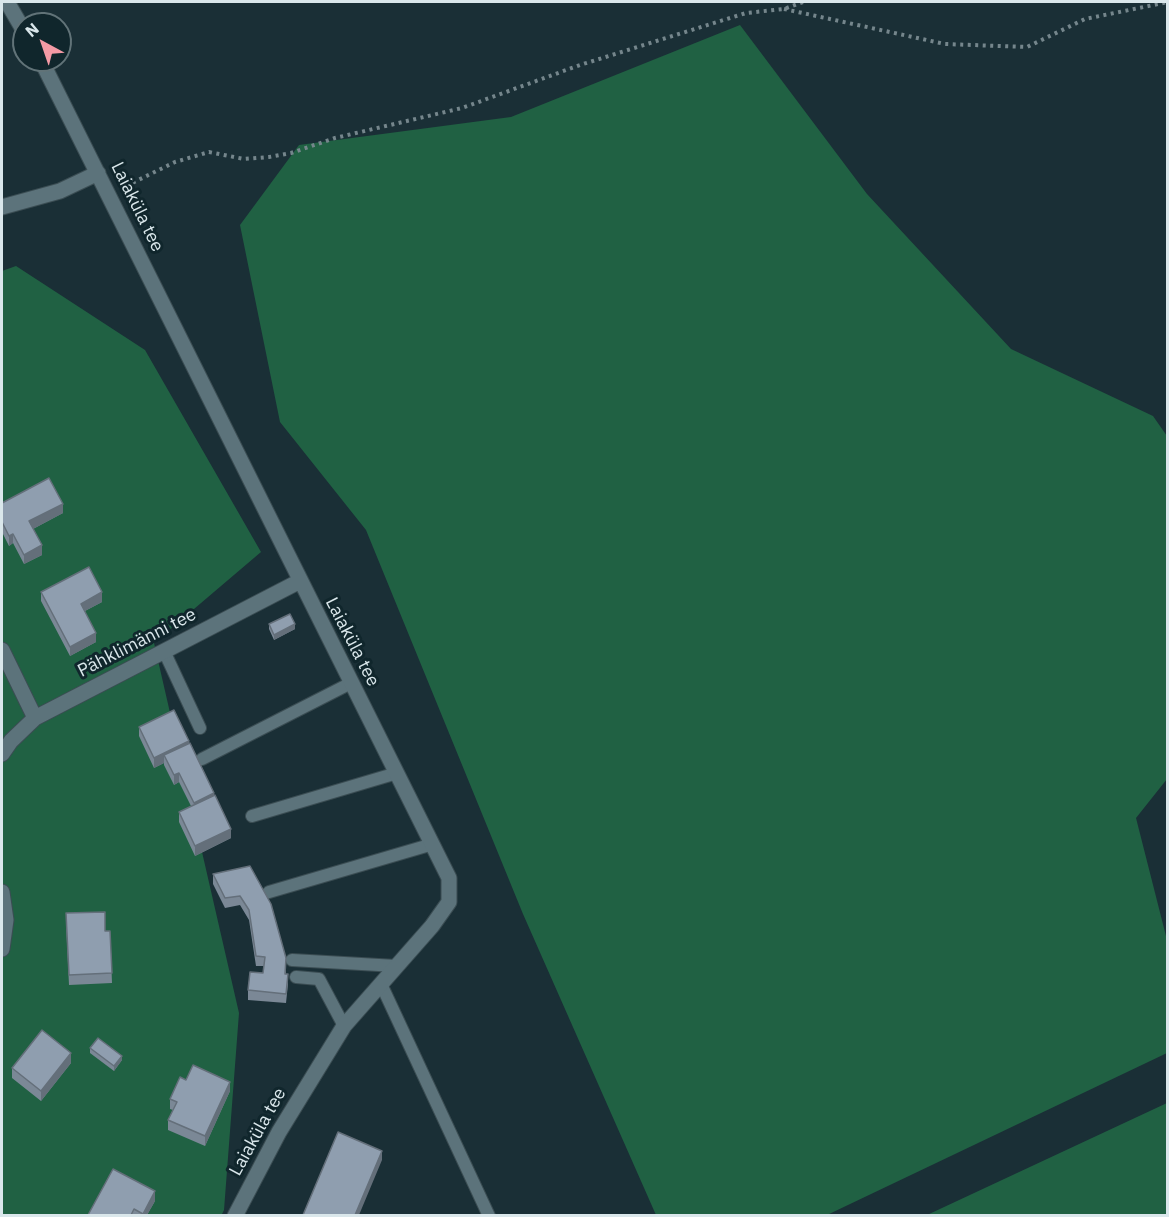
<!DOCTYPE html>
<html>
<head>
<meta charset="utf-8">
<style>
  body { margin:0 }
  #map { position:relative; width:1169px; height:1217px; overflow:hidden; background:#1a2f36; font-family:"IBM Plex Sans",sans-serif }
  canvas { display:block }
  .frame { position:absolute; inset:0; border:3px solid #dae7eb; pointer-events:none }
  .north { position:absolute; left:12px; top:12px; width:60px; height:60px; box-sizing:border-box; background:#10262c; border:2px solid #617378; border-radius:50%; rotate:320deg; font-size:16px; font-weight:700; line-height:24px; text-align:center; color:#dae7eb }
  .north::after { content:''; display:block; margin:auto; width:21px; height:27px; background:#f49aa5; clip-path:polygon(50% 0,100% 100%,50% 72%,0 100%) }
</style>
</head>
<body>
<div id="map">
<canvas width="1169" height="1217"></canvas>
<div class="frame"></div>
<div class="north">N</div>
</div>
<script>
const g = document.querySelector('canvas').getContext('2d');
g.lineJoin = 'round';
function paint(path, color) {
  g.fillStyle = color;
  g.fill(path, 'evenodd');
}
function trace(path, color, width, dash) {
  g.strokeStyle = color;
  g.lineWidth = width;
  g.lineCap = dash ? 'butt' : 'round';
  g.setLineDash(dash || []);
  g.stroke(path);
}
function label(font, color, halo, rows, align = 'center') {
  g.font = font + ' "IBM Plex Sans",sans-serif';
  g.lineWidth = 6;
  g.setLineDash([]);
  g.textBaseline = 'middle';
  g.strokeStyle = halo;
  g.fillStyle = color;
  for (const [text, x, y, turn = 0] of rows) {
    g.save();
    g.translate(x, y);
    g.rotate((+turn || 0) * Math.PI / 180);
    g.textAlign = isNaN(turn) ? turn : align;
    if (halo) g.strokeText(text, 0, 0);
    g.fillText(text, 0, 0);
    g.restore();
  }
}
paint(new Path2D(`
  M740 25 867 194 1011 349 1153 416 1167 436V779L1136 818 1167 940V1053L827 1215H656L523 914 366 530 280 422 240 225 299 145 511 117Z
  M16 266 145 350 261 552 154 643 239 1013 224 1210 221 1216H2V271Z
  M1167 1103V1215H927Z`), '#206143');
const service = new Path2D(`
  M164 651 200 728
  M202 759 351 683
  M252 816 397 773
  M269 892 433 844
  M292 960 396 966
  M296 977 319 979 344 1026
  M381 984 489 1216`);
const minor = new Path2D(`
  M7 2 24 31
  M41 60 449 878V902L432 926 344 1026 279 1132 235 1216
  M2 207 60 191 98 173
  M2 650 35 718
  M2 754 11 741 35 718 300 581
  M2 892 6 920 2 949`);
trace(service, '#3b4d53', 14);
trace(minor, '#3b4d53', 17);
trace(new Path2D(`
  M784 9 945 44 1027 47 1085 19 1168 2
  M126 186 175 162 209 152 244 159 269 157 291 153 335 138 462 108 580 65 682 33 746 13 784 9 803 2`), '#75868c', 4, [3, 4.5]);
trace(service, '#5c737b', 12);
trace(minor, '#5c737b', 15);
paint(new Path2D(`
  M2 503 63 513 33 529 42 555 24 564 13 543 9 546 2 532Z
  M41 592 102 602 85 611 96 642 70 656 41 601Z
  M269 624 295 629 274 640 269 629Z
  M139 727 189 743 214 795 231 838 195 856 179 822V812L191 806 179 782 174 785 164 765V763L154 768 139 736Z
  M250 866 286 968V974L288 984 286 1003 248 1000V990L263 973 264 966H256L249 920 240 905 225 908 213 884V874Z
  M66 923 105 931H110L112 983 69 985Z
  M90 1048 122 1060 114 1071 90 1053Z
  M71 1063 41 1101 12 1078V1068Z
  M186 1080 230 1091 205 1146 168 1130V1120L173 1110 170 1109V1099Z
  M155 1201 147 1215H88Z`), '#7b8896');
paint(new Path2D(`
  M3 439V449L2 450V440Z
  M63 504V513L29 531V521Z
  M13 534V543L9 546V536Z
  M42 545V555L24 564V555Z
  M102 592V602L81 613V604Z
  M295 624V629L274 640V635Z
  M96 633V642L70 656V647Z
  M189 741V751L164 755V763L154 768V758Z
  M179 773V782L174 785V775Z
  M214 793V803L194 813V803Z
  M231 829V838L195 856V846Z
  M71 1053V1063L41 1101V1091Z
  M122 1056V1060L114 1071V1066Z
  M230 1082V1091L205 1146V1136Z
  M382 1151V1160L359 1215H355Z
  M155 1191V1201L147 1215H143Z`), '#646f7a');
const building = new Path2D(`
  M49 478 63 504 29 521 42 545 24 555 13 534 9 536 2 522V503Z
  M89 567 102 592 81 604 96 633 70 647 41 592Z
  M290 614 295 624 274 635 269 624Z
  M174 710 189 741 154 758 139 727Z
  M190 743 214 793 194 803 179 773 174 775 164 755Z
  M215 795 231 829 195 846 179 812Z
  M250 866 271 904 286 958 285 974H288L286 994 248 990 250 972 263 973 265 957 256 956 249 910 240 896 225 898 213 874Z
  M105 912V931H110L112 973 69 975 66 913Z
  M42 1030 71 1053 41 1091 12 1068Z
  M98 1038 122 1056 114 1066 90 1048Z
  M193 1065 230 1082 205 1136 168 1120 177 1102 170 1099 180 1077 186 1080Z
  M338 1132 382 1151 355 1215H303Z
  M113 1169 155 1191 143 1214 134 1209 131 1215H88Z`);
paint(building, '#8f9eaf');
trace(building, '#646f7a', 1.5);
label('18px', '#dae7eb', '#10262c', [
  ["Laiaküla tee",137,207,64],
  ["Laiaküla tee",352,642,63],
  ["Pähklimänni tee",137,643,-27],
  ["Laiaküla tee",258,1132,-61]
]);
</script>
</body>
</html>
